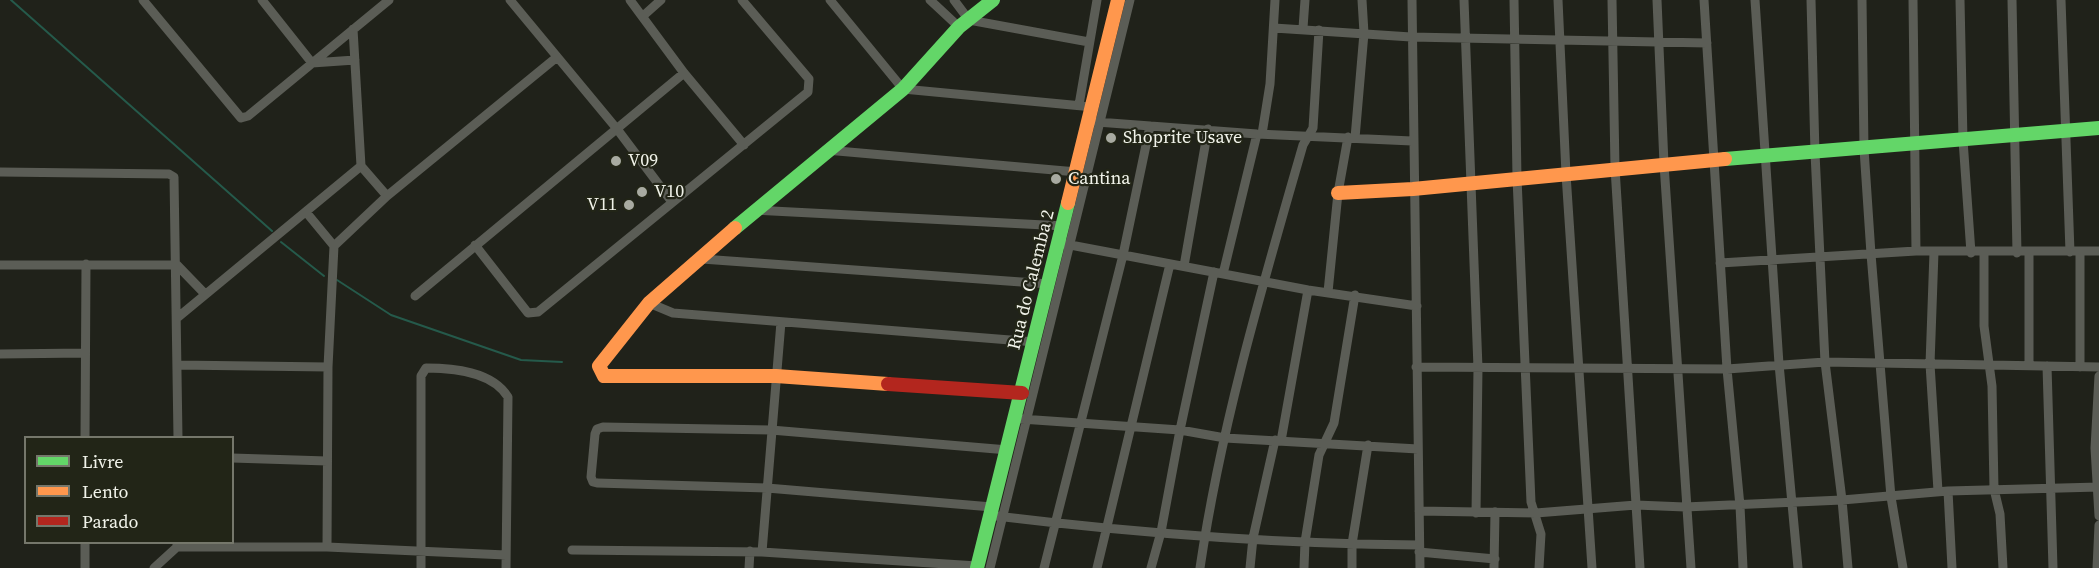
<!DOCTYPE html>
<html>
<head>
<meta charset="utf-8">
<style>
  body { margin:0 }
  #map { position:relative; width:2099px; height:568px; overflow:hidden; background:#20221a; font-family:"Source Serif 4",serif }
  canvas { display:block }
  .legend { position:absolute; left:24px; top:436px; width:210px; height:108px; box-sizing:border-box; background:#222517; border:2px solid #75776b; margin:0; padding:8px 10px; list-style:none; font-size:18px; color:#f1f3ea }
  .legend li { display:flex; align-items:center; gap:12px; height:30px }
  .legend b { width:30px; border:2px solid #75776b }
</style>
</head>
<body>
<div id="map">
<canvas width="2099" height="568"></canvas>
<ul class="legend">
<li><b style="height:8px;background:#63d668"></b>Livre</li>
<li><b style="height:8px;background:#ff974d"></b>Lento</li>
<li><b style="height:8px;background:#b3261e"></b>Parado</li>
</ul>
</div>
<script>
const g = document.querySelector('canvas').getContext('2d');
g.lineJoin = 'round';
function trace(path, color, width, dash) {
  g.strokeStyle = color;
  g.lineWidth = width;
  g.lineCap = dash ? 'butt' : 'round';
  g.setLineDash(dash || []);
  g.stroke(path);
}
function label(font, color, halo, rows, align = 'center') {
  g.font = font + ' "Source Serif 4",serif';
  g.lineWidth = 4.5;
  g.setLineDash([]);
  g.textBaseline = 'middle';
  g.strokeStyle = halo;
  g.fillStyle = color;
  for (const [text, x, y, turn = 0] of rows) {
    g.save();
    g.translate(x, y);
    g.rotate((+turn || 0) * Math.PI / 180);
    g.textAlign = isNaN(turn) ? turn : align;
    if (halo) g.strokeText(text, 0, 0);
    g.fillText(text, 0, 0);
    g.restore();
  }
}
trace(new Path2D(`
  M11 0 272 231
  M281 242 324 276
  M337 280 391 315 521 360 562 362`), '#255a4b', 2);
trace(new Path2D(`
  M143 0 241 118 248 116 389 0
  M262 0 312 63 355 60
  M510 0 617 129 672 202
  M630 0 684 73 744 145
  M830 0 903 89 1093 107
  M930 0 959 27
  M954 0 969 20 1089 42
  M1412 0 1420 568
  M1464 0 1478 368 1476 513
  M1514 0 1517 178 1531 502 1541 534 1539 568
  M1558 0 1566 174 1592 568
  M1612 0 1615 168 1640 568
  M1657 0 1664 164 1691 568
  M1704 0 1727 369 1740 506 1743 568
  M1755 0 1779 364 1798 568
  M1811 0 1815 153 1825 362 1842 500 1848 568
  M1862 0 1864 149 1871 254 1891 497 1903 568
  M1913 0 1916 251
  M1960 0 1963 140 1971 253
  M2012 0 2017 253
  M2061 0 2070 252
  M643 16 661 0
  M1274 28 1411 37 1707 43
  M1303 28 1305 0
  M353 29 361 166 387 196
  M1079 105 1097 0
  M1097 122 1257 134 1412 141
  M1262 134 1270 84 1275 0
  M1355 138 1364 33 1362 0
  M826 150 1077 172
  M0 172 169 174 174 177 178 438
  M753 210 1064 226
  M306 212 334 246
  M1065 244 1308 290 1417 306
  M475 245 528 313 538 312 808 92 809 79 742 0
  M1934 252 1930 364 1938 491
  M1984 253V326L1992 386 1994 489 2000 514 2003 568
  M2029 253V365
  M702 259 1049 284
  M1720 263 1916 251H2099
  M0 265H177L205 294
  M1184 266 1208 129
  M1223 274 1257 134
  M1328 292 1338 193 1348 137
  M415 296 684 73
  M649 303 673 313 1035 342
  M177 318 361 166
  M0 354 85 353
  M177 365 328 367
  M2047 366 2053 568
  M1416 367 1727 369 1825 362 2099 367
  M2080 367V252
  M2099 376 2095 448 2099 516
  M1021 419 1180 430 1225 438 1418 449
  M85 438 86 264
  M1281 441 1308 290
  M232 458 327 461
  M1948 491 1952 568
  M992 507 767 488 597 483 593 482 591 477 595 434 597 429 603 427 771 430 1008 450
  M1419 511 1536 513 1636 505 1685 507 1842 500 1948 491 2099 487
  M996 516C1136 533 1277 544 1419 545
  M85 542V568
  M177 547H327L506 555
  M327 547 328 367 334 246 387 196 557 57
  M572 550 762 552 977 566
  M762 552 781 322
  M1419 552 1495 559
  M154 568 177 547V542
  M421 568V376L426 368C453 368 492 371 508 397L506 568
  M749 568 750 551
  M990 568 1130 0
  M1044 568 1123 255 1150 126
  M1097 568 1170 264
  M1151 568 1161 532 1180 430 1214 272
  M1200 568C1221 425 1263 284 1303 145L1313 128 1319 30
  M1250 568 1253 538 1275 440
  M1304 568 1305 542 1319 455 1334 423 1355 295
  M1352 568V544L1368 445
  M1494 568 1495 512
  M2097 568 2099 525`), '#5b5d56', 9);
trace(new Path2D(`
  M1725 159 2099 128
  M735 228 903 89 959 27 993 0
  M977 568 1068 203`), '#63d668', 14);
trace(new Path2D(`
  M1338 193 1413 189 1725 159
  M1068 203 1118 0
  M735 228 649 303 599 366 604 376H776L888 384`), '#ff974d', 14);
trace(new Path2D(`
  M888 384 1022 393`), '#b3261e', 14);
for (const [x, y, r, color] of [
  [1111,138,6,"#a8aaa1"],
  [616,161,6,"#a8aaa1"],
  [1056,179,6,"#a8aaa1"],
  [642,192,6,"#a8aaa1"],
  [629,205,6,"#a8aaa1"]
]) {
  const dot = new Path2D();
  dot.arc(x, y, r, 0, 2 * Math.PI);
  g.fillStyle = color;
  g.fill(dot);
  trace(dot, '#222517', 2);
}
label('18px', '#f1f3ea', '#222517', [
  ["Shoprite Usave",1123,138],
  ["V09",628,161],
  ["Cantina",1068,179],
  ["V10",654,192],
  ["V11",617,205,"right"]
], 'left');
label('18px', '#f1f3ea', '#222517', [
  ["Rua do Calemba 2",1032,280,-76]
]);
</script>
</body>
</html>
